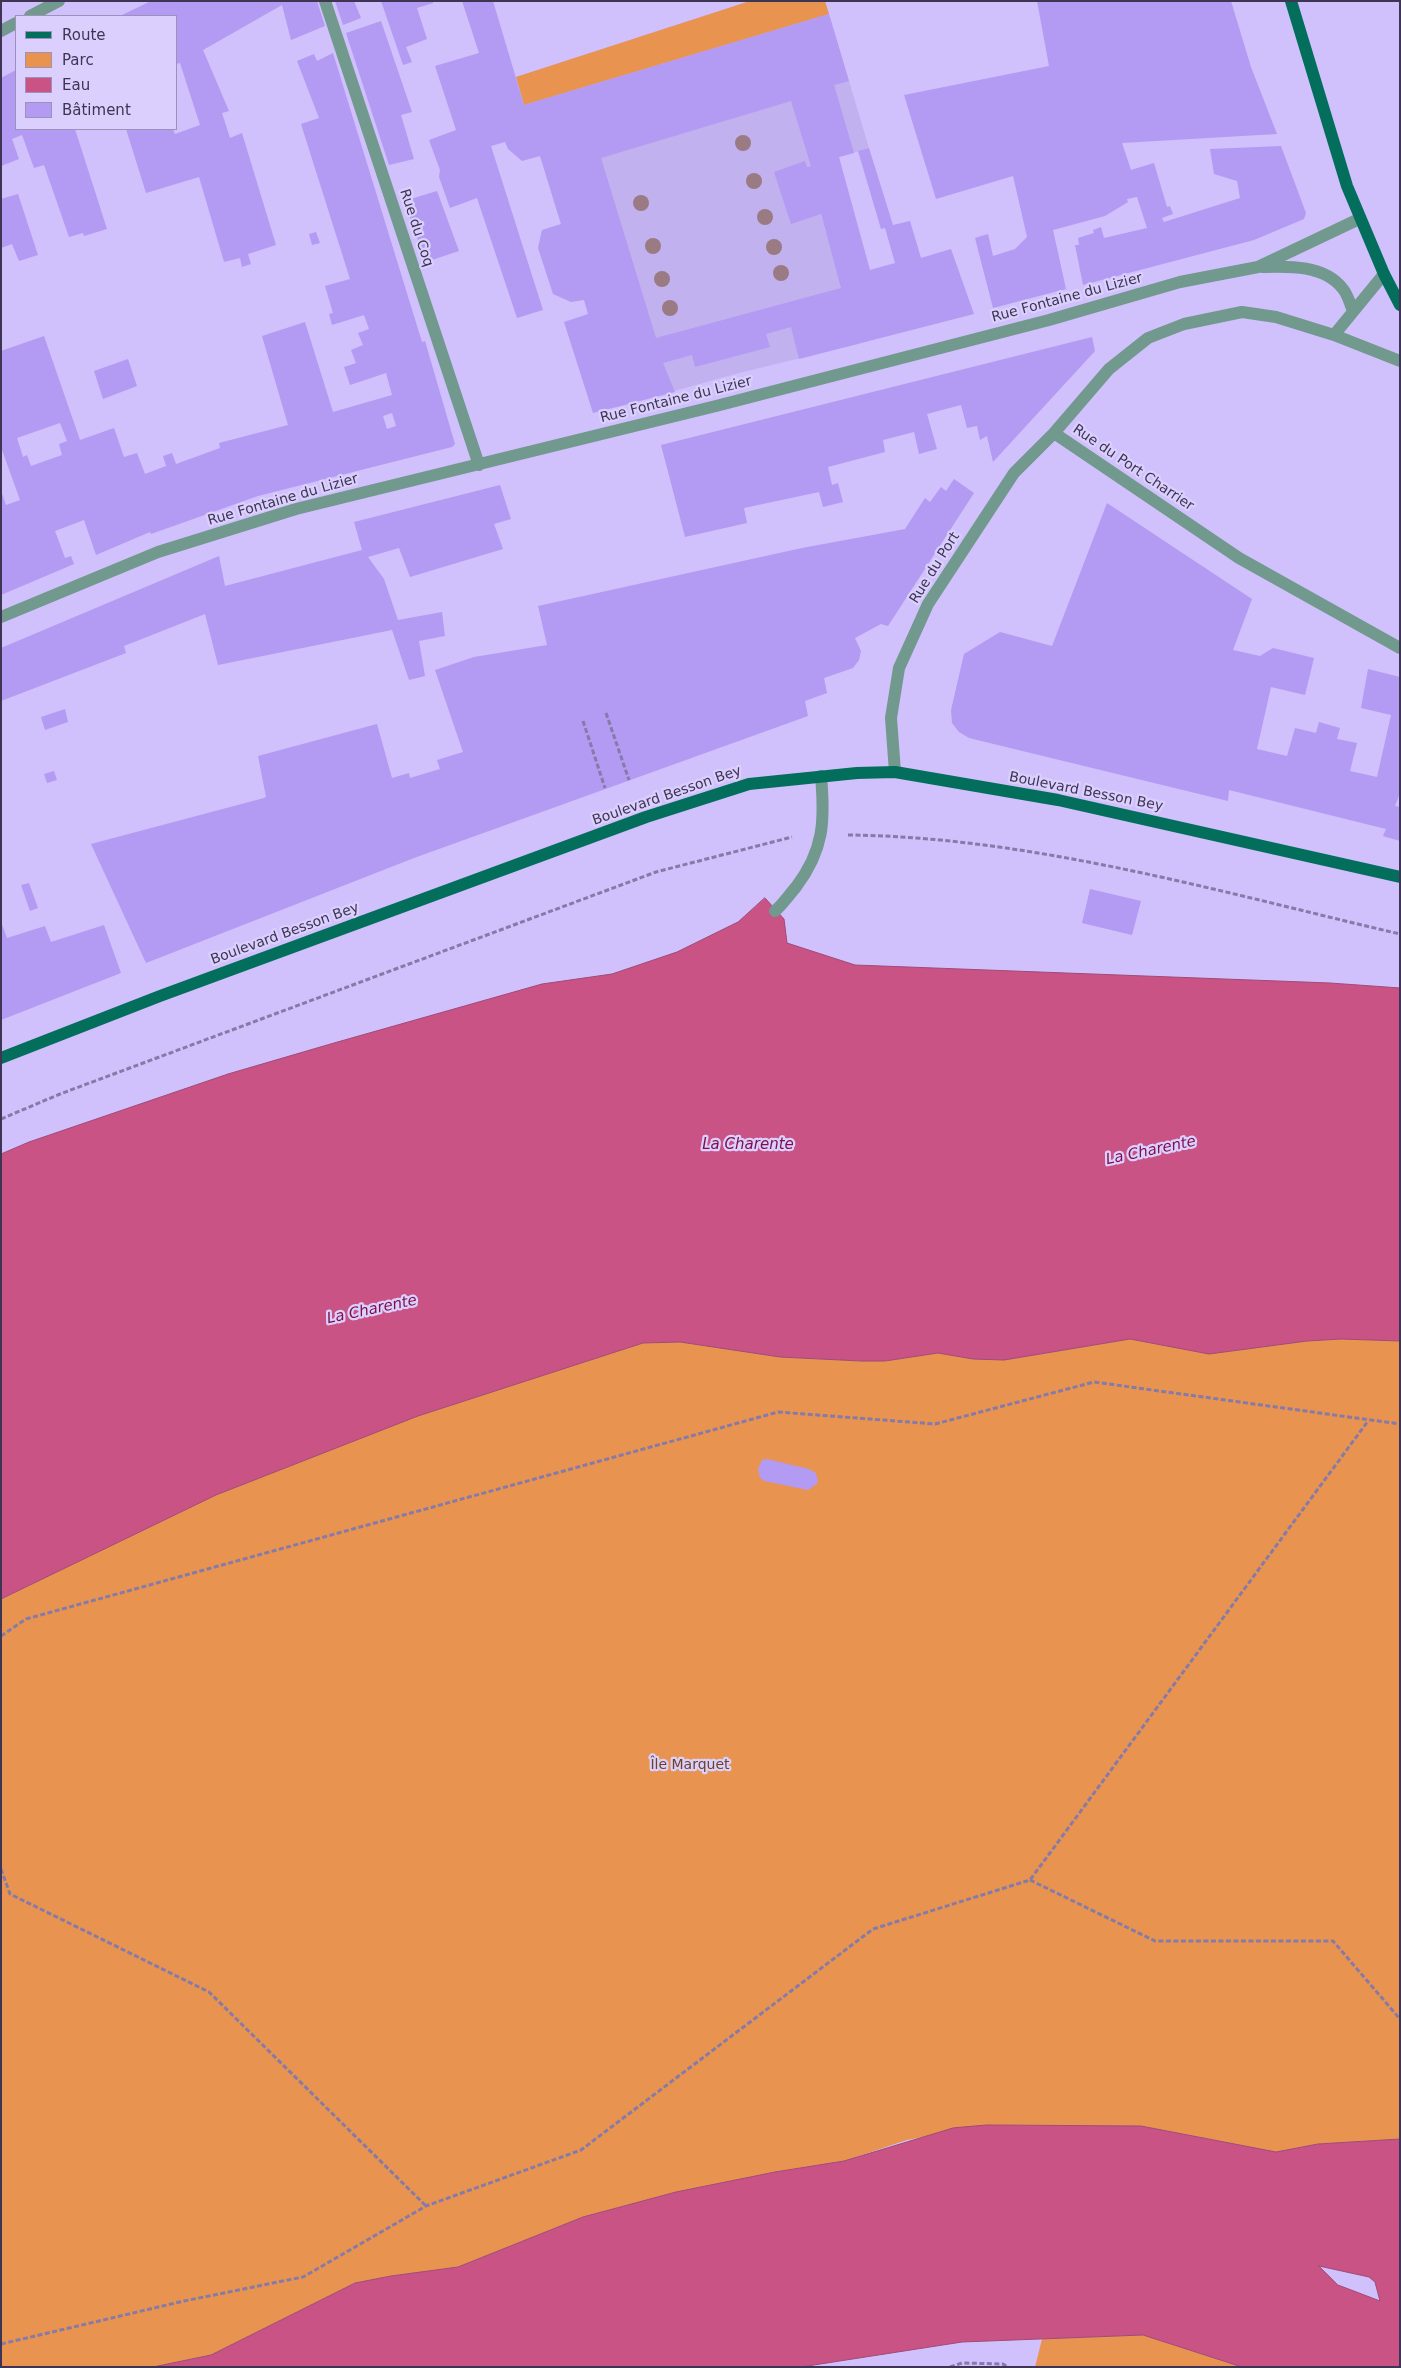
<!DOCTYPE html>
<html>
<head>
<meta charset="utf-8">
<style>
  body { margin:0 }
  #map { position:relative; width:1401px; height:2368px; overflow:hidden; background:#d0c0fc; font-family:"DejaVu Sans",sans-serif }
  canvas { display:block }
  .frame { position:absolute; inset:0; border:2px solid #3d3553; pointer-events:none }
  .legend { position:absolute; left:15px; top:15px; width:162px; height:115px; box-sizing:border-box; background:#dbd0fd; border:1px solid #9c92b9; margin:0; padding:6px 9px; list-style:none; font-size:15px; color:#3d3553 }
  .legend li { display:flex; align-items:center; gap:10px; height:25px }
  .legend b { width:25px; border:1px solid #9c92b9 }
</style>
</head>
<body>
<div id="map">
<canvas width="1401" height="2368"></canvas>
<div class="frame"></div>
<ul class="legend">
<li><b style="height:6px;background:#036e5c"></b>Route</li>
<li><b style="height:14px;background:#e99351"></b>Parc</li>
<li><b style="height:14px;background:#c95385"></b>Eau</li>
<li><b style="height:14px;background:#b39af2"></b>Bâtiment</li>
</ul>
</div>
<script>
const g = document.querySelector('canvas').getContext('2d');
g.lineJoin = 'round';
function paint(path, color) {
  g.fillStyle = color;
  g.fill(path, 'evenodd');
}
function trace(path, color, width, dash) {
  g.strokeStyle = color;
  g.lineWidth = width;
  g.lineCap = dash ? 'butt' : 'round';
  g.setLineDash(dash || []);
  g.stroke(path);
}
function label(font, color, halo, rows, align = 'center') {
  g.font = font + ' "DejaVu Sans",sans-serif';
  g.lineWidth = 4.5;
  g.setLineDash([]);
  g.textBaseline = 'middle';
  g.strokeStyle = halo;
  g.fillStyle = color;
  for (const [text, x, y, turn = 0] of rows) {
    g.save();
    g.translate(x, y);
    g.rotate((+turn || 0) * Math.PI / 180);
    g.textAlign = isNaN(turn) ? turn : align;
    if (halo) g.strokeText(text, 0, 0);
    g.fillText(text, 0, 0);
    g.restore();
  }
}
paint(new Path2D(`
  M750 1H825L869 148 807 167 858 344 739 373 617 407 516 77Z`), '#c1b1ef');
paint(new Path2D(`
  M750 1H825L829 14 524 105 516 77Z
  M1130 1339 1209 1354 1307 1341 1341 1339 1400 1341V2139L1318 2144 1276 2152 1141 2126 987 2125 907 2140 844 2161 775 2172 676 2192 583 2217 458 2267 391 2276 355 2283 211 2355 153 2367H1V1599L216 1495 418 1416 643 1343 680 1342 780 1357 861 1361H885L938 1353 973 1359 1004 1360Z
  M1143 2335 1242 2367H1035L1042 2339Z`), '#e99351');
const water = new Path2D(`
  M765 898 784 919 787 943 855 965 1330 983 1400 988V1341L1341 1339 1307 1341 1209 1354 1130 1339 1004 1360 973 1359 938 1353 885 1361H861L780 1357 680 1342 643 1343 418 1416 216 1495 1 1599V1154L29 1142 228 1074 334 1043 542 984 612 974 677 952 738 922Z
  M987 2125 1141 2126 1276 2152 1318 2144 1400 2139V2367H1242L1143 2335 962 2342 801 2367H153L211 2355 355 2283 391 2276 458 2267 583 2217 676 2192 775 2172 844 2161 953 2128ZM1319 2266 1369 2277 1375 2282 1380 2301 1338 2285Z`);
paint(water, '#c95385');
trace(water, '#9f4a76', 1);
paint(new Path2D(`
  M151 1H317L325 26 291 40 282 5 203 50 229 111 222 113 230 138 242 133 276 245 248 254 251 264 242 267 240 258 224 262 199 177 146 193 126 129H173L175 134 200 125 180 63 176 64V16H120Z
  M335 1H354L361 18 343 25Z
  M381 1H433V3L417 8 427 39 406 47 412 62 403 65Z
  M462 1H493L524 105 829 14 849 81 834 85 854 153 839 157 870 270 895 263 885 228 881 229 858 151 869 148 893 225 910 221 921 258 951 249 974 314 799 359 791 327 766 334 770 347 695 367 692 355 663 363 675 392 593 413 564 322 588 314 584 300 571 302 553 294 538 248 542 230 561 224 540 156 522 161 508 149 505 142 491 146 543 310 517 318 477 198 450 208 439 177 440 170 429 140 456 130 435 66 479 53ZM791 101 811 166 807 167 805 161 774 172 791 224 821 214 841 288 656 338 601 158Z
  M1037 1H1231L1251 67 1277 134 1122 143 1131 170 1154 163 1167 207 1170 206 1173 214 1162 218 1164 222 1240 198 1237 181 1214 174 1210 149 1281 146 1306 213 1304 219 1254 240 1083 285 1075 245H1079L1078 238 1094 233 1093 230 1101 227 1104 238 1147 228 1137 197 1127 199 1128 202 1105 216 1053 230 1066 289 993 308 975 238 988 234 993 256 1015 249 1027 237 1013 176 936 199 904 95 1049 66Z
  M381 21 412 112 401 115 414 159 389 165 346 33Z
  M333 53 422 342 425 341 455 444 452 447 258 496 151 534 150 532 96 555 84 520 55 531 65 558 71 556 74 564 1 595V491L6 505 20 500 1 447V351L44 336 80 440 114 428 124 457 137 453 145 474 166 466 163 456 172 453 176 464 220 448 219 443 288 425 262 336 305 322 333 412 392 395 386 373 350 385 344 367 356 363 351 350 363 345 358 333 369 329 364 315 332 325 329 314 333 313 325 286 350 279 301 124 319 118 297 61 314 54 317 61ZM392 413 396 426 387 429 383 416ZM60 423 67 441 59 444 62 455 31 466 27 455 23 457 17 438Z
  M16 70V129H75L107 229 84 236 83 233 69 237 44 165 34 168 22 135 12 139 19 159 1 166V78Z
  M437 191 459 251 426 262 404 201Z
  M18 194 38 255 19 261 12 244 1 248V199Z
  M316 232 320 243 312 245 309 234Z
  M1092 337 1095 351 993 462 987 436 980 440 977 426 967 428 961 405 927 414 937 449 919 454 914 432 883 440 885 452 828 467 832 485 838 483 843 502 823 507 819 492 744 508 747 523 685 537 661 445Z
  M128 359 137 386 103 399 94 371Z
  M954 479 974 493 888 626 881 624 855 638 861 651 859 660 853 668 824 678 827 693 805 701 808 716 414 858 146 963 91 844 264 798 266 797 258 756 377 724 392 778 409 773 410 778 440 769 437 760 463 752 435 670 474 657 547 645 538 606 802 548 905 529 925 498 930 502 941 487 946 491Z
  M500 485 511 519 494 524 503 549 410 577 399 548 368 557 384 579 398 620 442 612 445 636 419 641 425 676 409 680 392 630 218 665 205 614 124 646 126 653 1 701V648L219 556 225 586 362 550 354 522Z
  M1107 503 1252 599 1233 650 1260 656 1273 648 1314 658 1305 695 1271 687 1257 749 1287 756 1295 728 1316 733 1319 722 1340 728 1337 739 1357 743 1350 771 1377 777 1391 715 1361 708 1368 669 1400 677V793L1395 806 1400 807V841L1383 836 1386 829 1233 791 1229 790 1228 801 969 738 959 732 952 723 951 710 964 654 1000 632 1052 646Z
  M65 709 68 722 45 730 41 717Z
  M54 771 57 780 47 783 44 774Z
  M29 883 38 908 30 911 21 885Z
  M1090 889 1141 901 1132 935 1082 923Z
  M1 922 7 938 45 926 51 942 104 925 121 973 1 1020Z
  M767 1459 809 1469 816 1473 818 1483 808 1490 764 1481 760 1478 758 1469 762 1460Z`), '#b39af2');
trace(new Path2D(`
  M606 713 629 780
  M583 721 605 788
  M848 835C1033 837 1220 892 1400 934
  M1 1119 60 1094 656 872 792 837
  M1 1636 26 1619 778 1412 935 1424 1094 1382 1400 1424
  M1 1869 10 1894 209 1992 426 2206
  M1030 1880 1155 1941H1333L1400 2019
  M1 2344 184 2301 303 2277 426 2206 581 2150 873 1929 1030 1880 1368 1421
  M950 2367 962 2363 1003 2364 1008 2367`), '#867aa7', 3, [5, 2.5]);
trace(new Path2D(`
  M325 1 479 465
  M30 16 59 1
  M1 31 16 23
  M1263 267C1289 266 1325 265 1343 289 1348 295 1350 304 1353 311
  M1334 335 1384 274
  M1054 433 1239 558 1400 648
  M1 617 158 552 296 509 716 406 1049 320 1180 282 1258 267 1359 219
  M895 772 891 718 899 668 928 604 1014 473 1054 433 1109 369 1148 338 1184 324 1242 312 1276 317 1334 335 1400 361
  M775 911C783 904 789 895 796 887 824 850 825 821 821 776`), '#71998e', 12);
trace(new Path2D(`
  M1291 1 1347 186 1384 274 1400 305
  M1 1058 160 996 646 817 749 784 857 773 895 772 1058 800 1400 877`), '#036e5c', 12);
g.fillStyle = '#9a7b84';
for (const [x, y] of [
  [743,143],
  [754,181],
  [641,203],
  [765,217],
  [653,246],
  [774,247],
  [781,273],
  [662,279],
  [670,308]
]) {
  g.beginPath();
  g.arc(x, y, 8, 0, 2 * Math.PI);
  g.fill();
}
label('14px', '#3d3553', '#dbd0fd', [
  ["Rue du Coq",416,228,72],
  ["Rue Fontaine du Lizier",1067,298,-15],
  ["Rue Fontaine du Lizier",676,400,-14],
  ["Rue du Port Charrier",1133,468,34],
  ["Rue Fontaine du Lizier",283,500,-16],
  ["Rue du Port",935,568,-58],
  ["Boulevard Besson Bey",1086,792,11],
  ["Boulevard Besson Bey",667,796,-19],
  ["Boulevard Besson Bey",285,934,-20]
]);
label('14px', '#6d4222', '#dbd0fd', [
  ["Île Marquet",690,1765]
]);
label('italic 15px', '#7e0d48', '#dbd0fd', [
  ["La Charente",748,1145],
  ["La Charente",1151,1151,-12],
  ["La Charente",372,1310,-12]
]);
</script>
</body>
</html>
